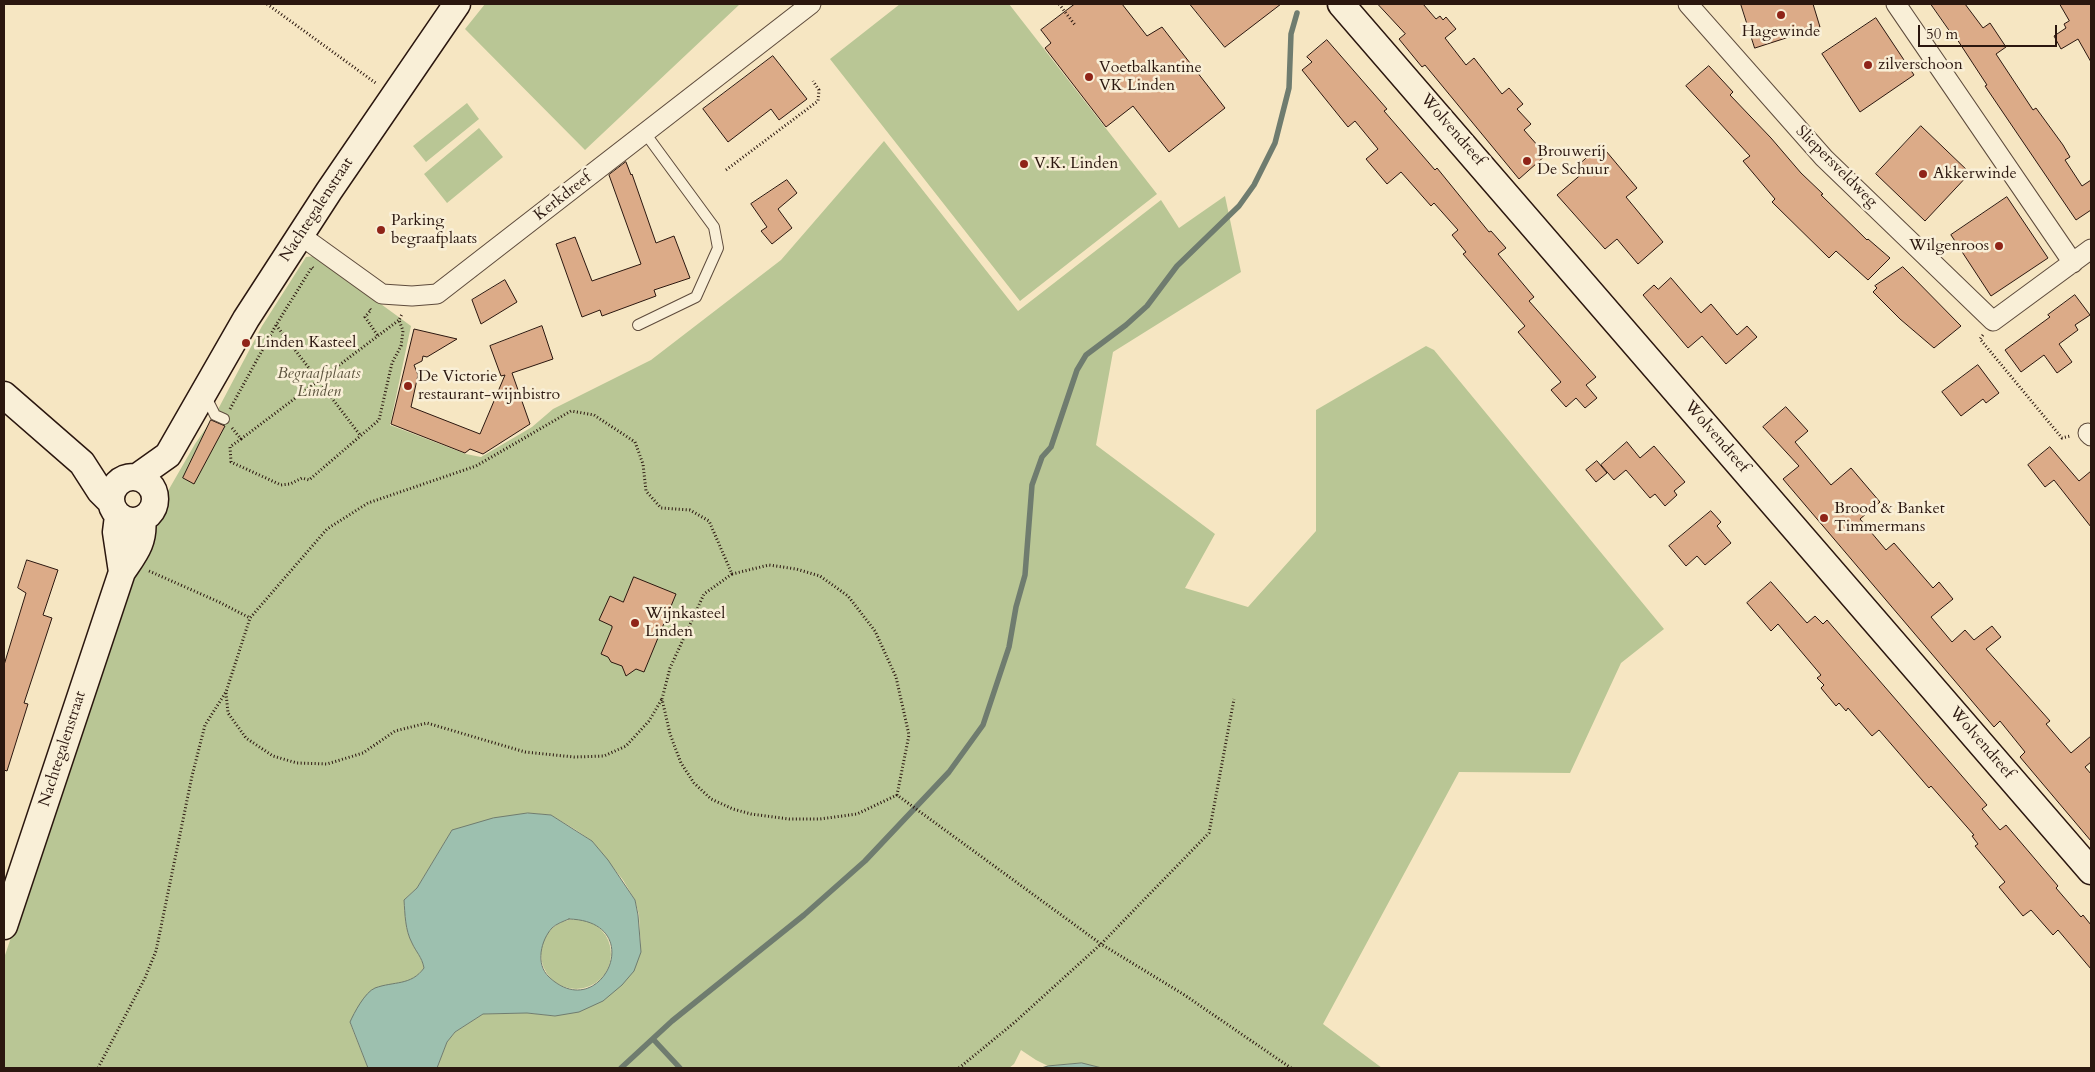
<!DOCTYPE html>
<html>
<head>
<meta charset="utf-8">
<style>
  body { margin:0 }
  #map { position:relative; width:2095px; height:1072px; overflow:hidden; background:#f6e6c2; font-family:Cardo,serif }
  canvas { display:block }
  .frame { position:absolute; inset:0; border:5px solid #2b170f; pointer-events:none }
  .scale { position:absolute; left:1918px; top:25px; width:139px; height:22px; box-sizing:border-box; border:2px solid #2b170f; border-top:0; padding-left:6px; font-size:15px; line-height:18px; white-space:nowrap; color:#2b170f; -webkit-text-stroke:4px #f9efd7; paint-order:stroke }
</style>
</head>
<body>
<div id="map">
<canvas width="2095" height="1072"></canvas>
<div class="frame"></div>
<div class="scale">50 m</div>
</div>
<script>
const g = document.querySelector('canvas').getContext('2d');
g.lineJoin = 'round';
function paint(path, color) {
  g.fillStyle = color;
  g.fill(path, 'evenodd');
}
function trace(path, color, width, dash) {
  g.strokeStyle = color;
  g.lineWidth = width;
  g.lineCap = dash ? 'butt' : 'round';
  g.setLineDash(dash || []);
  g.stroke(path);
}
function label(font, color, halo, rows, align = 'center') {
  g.font = font + ' Cardo,serif';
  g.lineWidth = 5;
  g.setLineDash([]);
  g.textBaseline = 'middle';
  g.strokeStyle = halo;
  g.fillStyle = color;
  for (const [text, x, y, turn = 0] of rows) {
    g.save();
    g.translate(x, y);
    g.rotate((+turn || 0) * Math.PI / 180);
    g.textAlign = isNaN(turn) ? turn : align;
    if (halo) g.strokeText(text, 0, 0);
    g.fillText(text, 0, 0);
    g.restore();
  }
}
paint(new Path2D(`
  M485 4H740L585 150 465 29Z
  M900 4H1009L1157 194 1020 301 830 59Z
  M467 103 479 119 426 162 413 146Z
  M479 128 503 157 447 203 424 174Z
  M884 141 1018 311 1161 200 1179 228 1225 196 1241 272 1113 352 1096 445 1215 534 1185 588 1248 607 1316 531V410L1426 346 1434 350 1664 629 1621 663 1570 773 1459 772 1323 1024 1382 1068H1102L1082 1063 1048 1066 1036 1060 1021 1050 1014 1064 1009 1068H437L447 1042 455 1032 483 1014 527 1013 555 1016 641 952 639 915 635 900 623 880 592 841 576 830 551 815 528 813 452 830 417 888 404 900C405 914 405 930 412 943 416 952 422 957 424 968 412 985 392 985 373 989L350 1023 368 1068H4V958L157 510 195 444 215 415 262 326 306 257 315 256 411 326 390 425 466 454 481 457 532 427 553 409 651 360 781 260Z
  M541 954a35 35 0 1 1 70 0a35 35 0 1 1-70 0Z`), '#b9c695');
const water = new Path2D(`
  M528 813 551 815 592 841 608 860 635 900 638 915 641 952 634 971 622 985 603 1001 579 1012 555 1016 527 1013 483 1014 455 1032 447 1042 437 1068H368L350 1022C354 1013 365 992 375 988 394 981 411 986 424 968 422 957 416 952 412 943 405 930 405 914 404 900L417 888 452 830 493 818ZM569 919C650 921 601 1026 549 977 535 964 541 940 552 928 556 924 564 921 569 919Z
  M1082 1063 1102 1068H1041L1048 1066Z`);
paint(water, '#9dc0af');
trace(water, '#6f7c6f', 1);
trace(new Path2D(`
  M653 1039 680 1068
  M621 1068 672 1021 804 915 865 861 949 772 983 725 1009 647 1016 607 1025 575 1032 485 1042 457 1051 447 1077 370 1086 355 1126 325 1147 306 1177 266 1239 206 1254 185 1275 143 1289 88 1291 34 1297 13`), '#6f7c6f', 5.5);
const building = new Path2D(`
  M1075 4H1122L1147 36 1162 27 1225 108 1169 152 1133 106 1106 127 1045 48 1051 43 1041 30Z
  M1190 4H1281L1225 47Z
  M1378 4H1423L1436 19 1440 16 1443 20 1446 17 1456 29 1445 38 1466 65 1474 58 1502 94 1509 88 1523 104 1517 109 1531 124 1524 130 1546 155 1519 179 1425 65 1422 67 1399 39 1405 34Z
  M1741 4H1813L1820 27 1755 48Z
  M1931 4H1965L1983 28 1990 23 2006 47 1996 54 2033 110 2036 108 2063 145 2070 157 2065 160 2082 186 2091 180V210L2076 220 1985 86 1987 85 1951 30 1950 31Z
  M2060 4H2091V62L2078 39 2061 49 2054 36 2066 28 2064 24 2069 21Z
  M1876 18 1914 75 1860 112 1822 54Z
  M1327 40 1387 109 1384 111 1435 170 1437 168 1489 232 1491 231 1506 248 1498 254 1534 297 1529 301 1596 377 1586 385 1597 398 1585 408 1576 398 1566 407 1551 390 1561 382 1518 332 1525 326 1463 254 1466 252 1452 235 1458 230 1434 203 1431 206 1401 172 1387 184 1366 159 1378 149 1355 121 1348 127 1302 70 1312 62 1307 57Z
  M773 56 807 99 779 120 771 109 728 142 703 109Z
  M1709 66 1733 92 1730 95 1771 138 1801 173 1823 194 1821 195 1867 240 1868 239 1890 258 1868 280 1836 251 1829 258 1772 202 1775 199 1743 161 1750 156 1686 86Z
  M1921 126 1970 173 1925 221 1876 174Z
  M1601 145 1637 188 1626 197 1663 242 1638 264 1617 239 1605 249 1557 195 1584 172 1579 165Z
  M626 162 631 175 632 174 656 243 674 236 690 278 654 290 656 296 602 316 600 310 582 317 556 244 575 237 592 281 641 264 609 175Z
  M787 180 797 193 778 209 792 228 772 244 761 231 767 227 751 204Z
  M2007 197 2048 258 1991 296 1951 235Z
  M1903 267 1961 326 1934 348 1900 319 1873 292 1877 288 1875 286Z
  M1671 278 1701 313 1711 304 1737 335 1747 326 1757 337 1726 364 1702 336 1688 348 1643 295 1654 285 1658 289Z
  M505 280 517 302 481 324 472 300Z
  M2075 295 2090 315 2075 325 2078 330 2059 344 2072 362 2057 373 2044 355 2021 372 2005 350 2050 317 2048 315Z
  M542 326 553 359 512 373 530 424 483 454 470 449 465 453 391 424 414 329 457 339 427 357 423 356 422 361 414 365 418 375 411 407 480 434 505 375 501 376 490 346Z
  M1978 365 1999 393 1986 403 1983 399 1961 416 1942 392Z
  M1786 407 1808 431 1795 442 1831 485 1851 468 1880 502 1860 519 1886 550 1894 543 1933 588 1939 582 1953 599 1931 617 1952 642 1965 630 1974 640 1992 626 2001 637 1986 649 2050 721 2046 724 2071 753 2091 736V762L2085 767 2091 774V841L2020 757 2025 752 2000 721 1994 727 1783 479 1799 466 1763 427Z
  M211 420 225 426 194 484 183 478Z
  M1627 442 1640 458 1654 446 1685 482 1674 491 1677 495 1665 506 1655 494 1650 498 1626 470 1614 480 1601 465Z
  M2050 447 2079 481 2091 471V527L2054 480 2045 487 2028 465Z
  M1597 461 1607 473 1596 482 1586 470Z
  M1711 511 1721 522 1717 526 1731 543 1705 565 1697 556 1686 566 1669 546Z
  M27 560 58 570 43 615 52 618 24 703 28 704 7 771 4 770V665L26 593 18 588Z
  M634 577 676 594 644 672 636 669 626 676 622 666 611 662 608 657 601 654 612 628V626L599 620 610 596 623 602Z
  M1771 582 1807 623 1815 616 1823 624 1827 620 1987 805 1982 809 2000 830 2006 825 2058 886 2056 888 2081 917 2083 915 2091 925V969L2058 930 2053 935 2031 910 2023 916 1999 887 2005 882 1975 846 1978 844 1972 836 1974 835 1931 786 1929 788 1879 730 1872 736 1848 708 1846 711 1839 703 1836 706 1821 688 1824 685 1817 678 1821 675 1778 624 1771 631 1747 603Z`);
paint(building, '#dcab88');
trace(building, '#2b170f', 1);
const lane = new Path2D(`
  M638 325 696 297 718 248 714 227 645 133
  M205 395 215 415 224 419`);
const street = new Path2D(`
  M1688 4 1824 158 1993 321 2091 249
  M1896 4 2073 263
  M300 235 382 294 412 296 437 294 811 4
  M2088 433 2091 436`);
const secondary = new Path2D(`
  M1341 4 2091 871
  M4 395 82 463 100 491 111 502
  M137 477 168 455 246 319 329 191 457 4
  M111 499a22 22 0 1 1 44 0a22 22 0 1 1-44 0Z
  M118 516 116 532 122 572
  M4 926 122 572C134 554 145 542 142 519`);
trace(lane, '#5e4b3c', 12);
trace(street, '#5e4b3c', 21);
trace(secondary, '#2b170f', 29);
trace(new Path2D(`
  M267 4 377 84
  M1059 4 1075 25
  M726 170 818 101 819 90 813 81
  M370 309 371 310 365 317 378 336
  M276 325 360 435
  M1983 335 1980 339 2062 438 2070 436
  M230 409 276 325 312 267 314 269
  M232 428 241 439 230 447 231 462 281 485 290 484 302 478 309 480 379 420 392 363 401 346 403 331 399 320 402 314
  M241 439 399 320
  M149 571 219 602 250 618
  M732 574 704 594 670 668 662 699 670 734 681 763 694 783 711 799 733 809 751 814 789 819H820L857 814 897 795
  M226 693 228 713 246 738 273 756 297 763 327 764 363 753 395 731 427 723 525 752 574 757 604 756 626 746 649 721 662 699
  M98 1068 145 978 156 951 192 776 205 725 226 692 250 618 327 529 368 503 476 466 571 411 594 415 635 442 643 464 646 491 661 508 690 510 709 521 732 574 769 565 796 569 820 576 848 596 875 631 896 677 909 735 897 795 1101 944 1183 994 1291 1068
  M959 1068 1015 1022 1101 944 1209 833 1234 699`), '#2b170f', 3, [1, 2.5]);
trace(lane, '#f9efd7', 10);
trace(street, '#f9efd7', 19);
trace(secondary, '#f9efd7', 26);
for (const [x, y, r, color] of [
  [1781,15,5,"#8f2418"],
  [1868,65,5,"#8f2418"],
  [1089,77,5,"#8f2418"],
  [1527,161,5,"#8f2418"],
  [1024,164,5,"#8f2418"],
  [1923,174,5,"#8f2418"],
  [381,230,5,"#8f2418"],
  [1999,246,5,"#8f2418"],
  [246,343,5,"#8f2418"],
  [408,386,5,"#8f2418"],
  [1824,518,5,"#8f2418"],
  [635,623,5,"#8f2418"]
]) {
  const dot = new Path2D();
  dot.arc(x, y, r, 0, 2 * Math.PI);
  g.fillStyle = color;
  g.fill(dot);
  trace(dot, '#f9efd7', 2);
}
label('16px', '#2b170f', '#f9efd7', [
  ["Hagewinde",1781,32,"center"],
  ["zilverschoon",1878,65],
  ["Voetbalkantine",1099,68],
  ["VK Linden",1099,86],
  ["Brouwerij",1537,152],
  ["De Schuur",1537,170],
  ["V.K. Linden",1034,164],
  ["Akkerwinde",1933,174],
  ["Parking",391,221],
  ["begraafplaats",391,239],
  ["Wilgenroos",1989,246,"right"],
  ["Linden Kasteel",256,343],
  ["De Victorie",418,377],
  ["restaurant-wijnbistro",418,395],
  ["Brood & Banket",1834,509],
  ["Timmermans",1834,527],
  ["Wijnkasteel",645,614],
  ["Linden",645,632]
], 'left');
label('16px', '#2b170f', '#f9efd7', [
  ["Wolvendreef",1452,130,49],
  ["Sliepersveldweg",1836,167,45],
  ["Kerkdreef",563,197,-38],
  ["Nachtegalenstraat",317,210,-57],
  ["Wolvendreef",1716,437,49],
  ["Wolvendreef",1981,743,49],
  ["Nachtegalenstraat",63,749,-72]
]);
label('italic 16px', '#5d543e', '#f9efd7', [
  ["Begraafplaats",319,374],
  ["Linden",319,392]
]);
</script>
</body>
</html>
